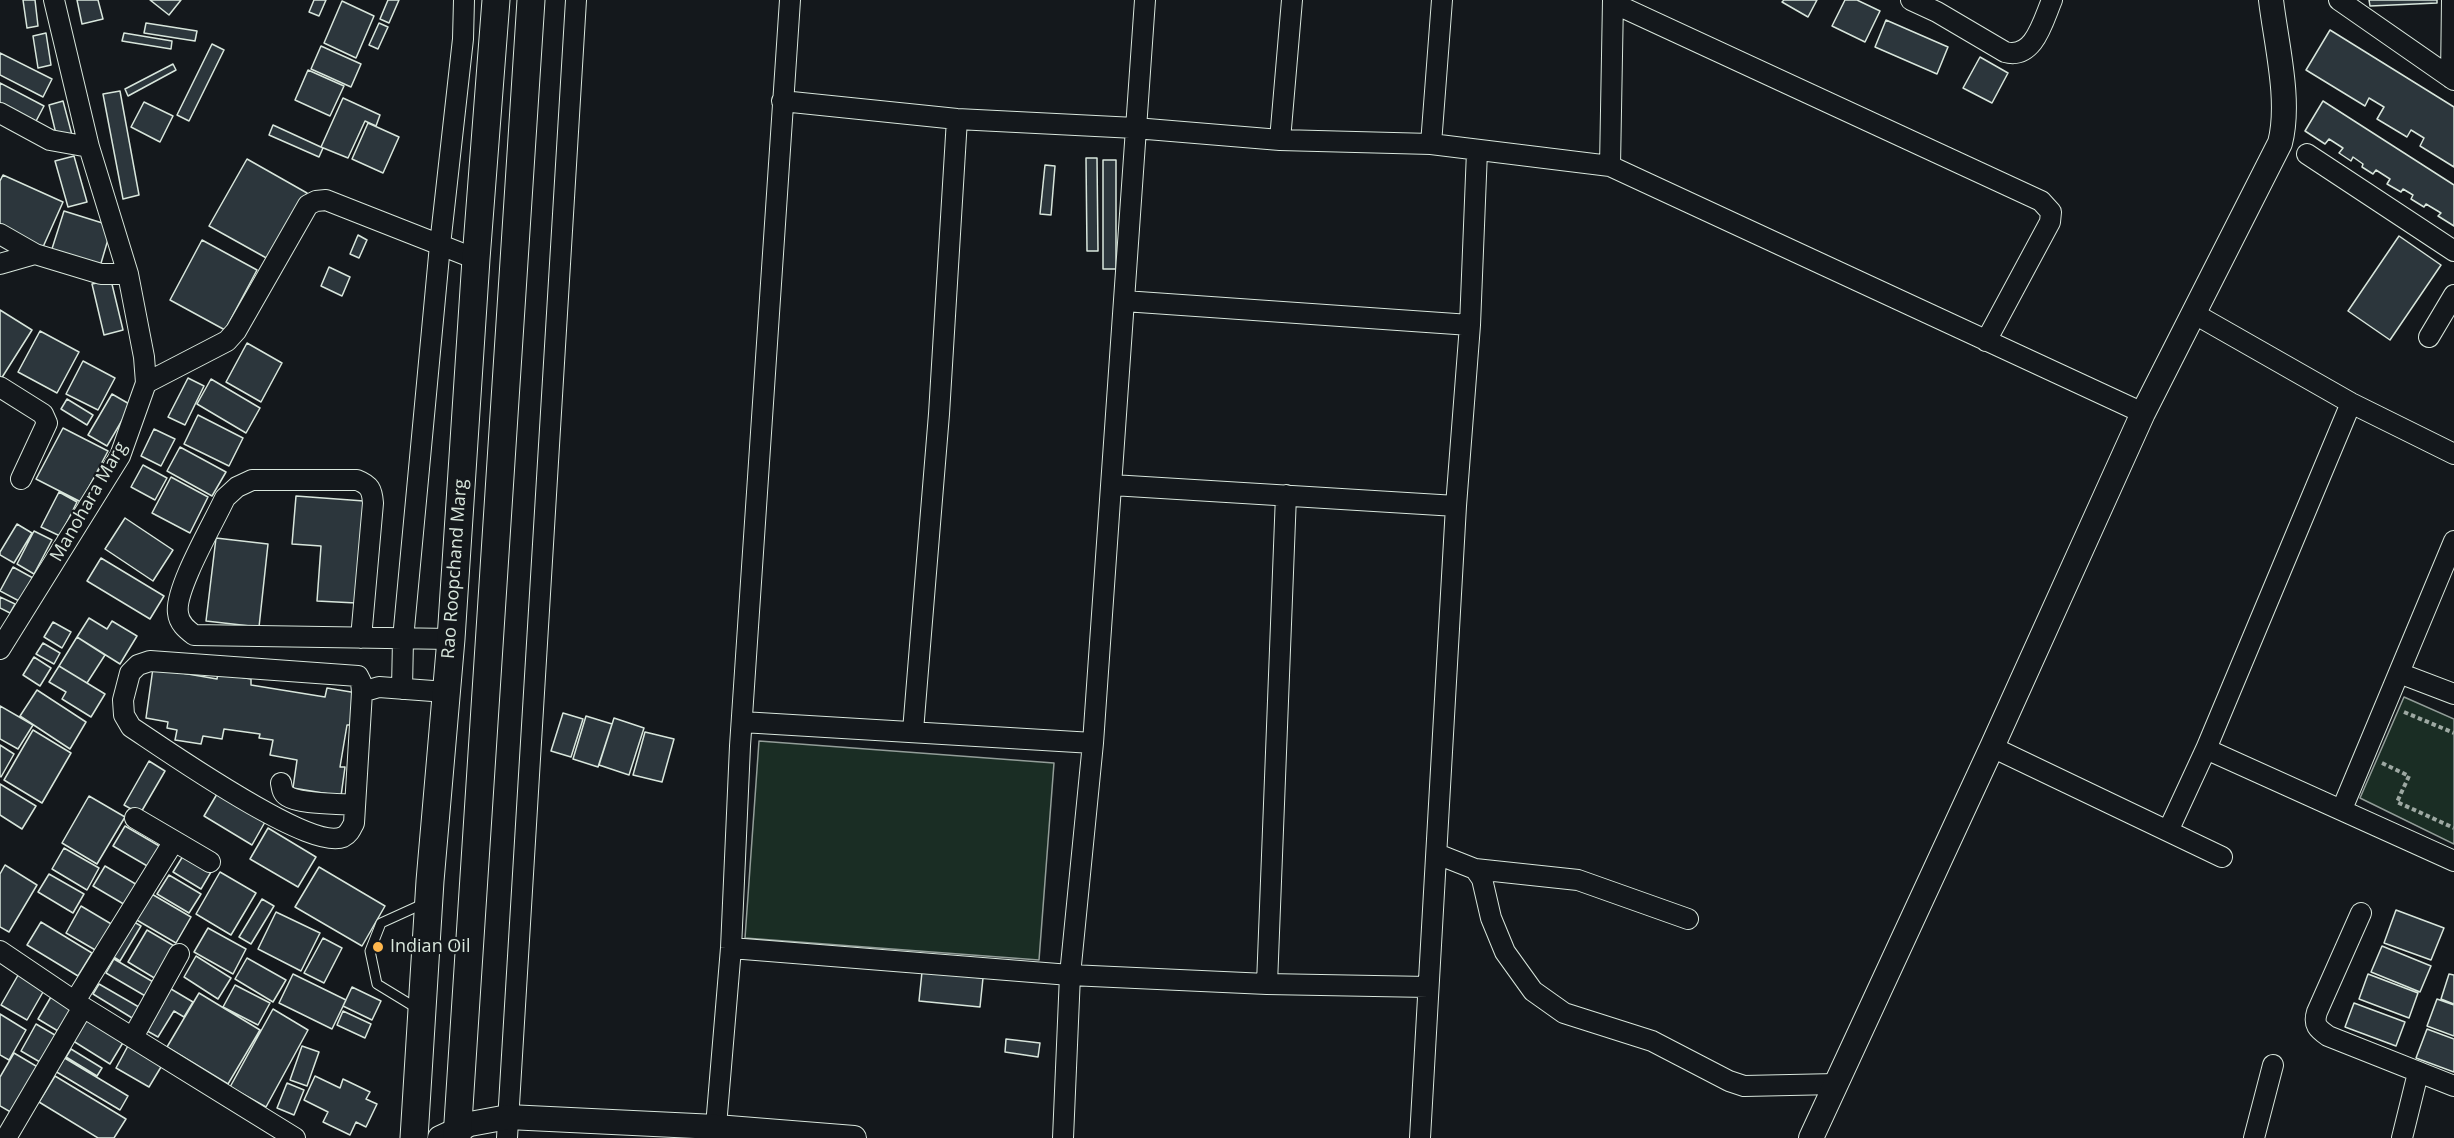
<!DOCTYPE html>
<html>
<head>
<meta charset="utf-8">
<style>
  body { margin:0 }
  canvas { display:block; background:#14181c }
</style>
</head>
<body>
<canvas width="2454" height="1138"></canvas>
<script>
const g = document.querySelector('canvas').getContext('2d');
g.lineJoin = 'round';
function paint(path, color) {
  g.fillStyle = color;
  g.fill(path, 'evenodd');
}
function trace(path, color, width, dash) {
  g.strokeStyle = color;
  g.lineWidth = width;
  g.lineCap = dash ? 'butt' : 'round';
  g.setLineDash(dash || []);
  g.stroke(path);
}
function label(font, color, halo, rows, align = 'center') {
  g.font = font + ' "Open Sans",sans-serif';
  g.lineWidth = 4.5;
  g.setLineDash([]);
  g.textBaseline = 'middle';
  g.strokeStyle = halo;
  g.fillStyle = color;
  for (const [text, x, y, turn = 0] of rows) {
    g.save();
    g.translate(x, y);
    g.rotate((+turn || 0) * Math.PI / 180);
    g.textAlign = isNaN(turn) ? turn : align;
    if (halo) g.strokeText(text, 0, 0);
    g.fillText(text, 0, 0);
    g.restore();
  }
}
const green = new Path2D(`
  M2404 697 2454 719V844L2360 798Z
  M759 741 1054 763 1039 960 745 938Z`);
paint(green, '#1a2d24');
trace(green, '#939e99', 1.5);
const building = new Path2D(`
  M23 0H35L38 26 27 28Z
  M77 0H98L103 19 82 24Z
  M150 0H181L169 15Z
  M314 0H326L319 16 309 12Z
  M388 0H399L389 23 380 19Z
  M1784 0H1817L1808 17 1782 2Z
  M1845 0H1857L1880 11 1865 42 1832 26Z
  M2369 0H2437V3L2370 6Z
  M342 1 374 16 356 58 324 43Z
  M1886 20 1948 47 1937 74 1875 47Z
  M146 23 197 31 195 41 144 33Z
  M379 23 388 27 378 49 369 45Z
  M2330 30 2454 107V167L2420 146 2424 138 2411 130 2407 137 2377 119 2384 107 2369 98 2365 106 2306 70Z
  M46 33 51 65 38 68 33 36Z
  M124 33 172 41 171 49 122 41Z
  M212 44 224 50 189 121 177 115Z
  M321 46 361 64 351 87 311 69Z
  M0 53 52 79 43 97 0 75Z
  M1980 57 2008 73 1992 103 1963 88Z
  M173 64 176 70 128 96 125 89Z
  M308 70 344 86 330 116 295 100Z
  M0 83 44 106 34 125 0 107Z
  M120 91 139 195 123 199 103 94Z
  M343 98 380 115 376 126 365 121 348 158 321 147Z
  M63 101 72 135 57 138 49 105Z
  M2323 101 2454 185V226L2438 216 2441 213 2426 204 2424 207 2411 199 2413 195 2403 189 2401 192 2387 184 2390 179 2376 170 2373 174 2362 167 2363 164 2353 157 2351 161 2339 153 2343 148 2329 139 2325 144 2305 131Z
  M144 102 173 116 160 142 131 127Z
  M368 123 399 137 383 173 352 159Z
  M273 125 323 148 319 157 269 135Z
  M74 156 87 202 68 207 55 161Z
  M1086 158H1097L1098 251H1087Z
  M247 159 307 193 270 260 209 226Z
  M1103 160H1116V269H1103Z
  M1045 165 1055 166 1051 215 1040 214Z
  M3 175 63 202 43 247 0 227V181Z
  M64 211 112 226 99 270 50 255Z
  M358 235 367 240 359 258 350 254Z
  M2399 236 2441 265 2390 340 2348 311Z
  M202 240 257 270 225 330 170 300Z
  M329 267 350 277 342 296 321 286Z
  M111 280 123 330 104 335 92 284Z
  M0 310 32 330 1 379H0Z
  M40 331 79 352 57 393 18 372Z
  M247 343 282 363 261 402 226 382Z
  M83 361 115 378 98 410 66 394Z
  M188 378 204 386 185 425 168 417Z
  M211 379 260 408 246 433 197 404Z
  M112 394 131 405 107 446 88 435Z
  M67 399 93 415 87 425 61 409Z
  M198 415 243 438 229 466 184 444Z
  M63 428 108 451 81 502 36 479Z
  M154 429 175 439 161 466 141 456Z
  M180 447 226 472 212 496 167 471Z
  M143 465 167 478 155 500 131 487Z
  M171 477 208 497 190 533 152 513Z
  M59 492 77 502 60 536 41 527Z
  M296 496 364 501 356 603 317 601 321 546 292 544Z
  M125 518 173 550 153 581 105 549Z
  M17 524 32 533 14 563 0 555V552Z
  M34 531 52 540 34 574 17 564Z
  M216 538 268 544 259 627 206 621Z
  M101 558 164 596 150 619 87 581Z
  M13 567 33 578 21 602 0 591Z
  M0 597 15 604 10 613 0 608Z
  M89 618 107 629 112 621 137 636 120 664 77 637Z
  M53 622 71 632 62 648 44 637Z
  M77 637 105 655 87 683 59 666Z
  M43 643 60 653 54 664 36 654Z
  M34 657 51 668 40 686 23 675Z
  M59 666 105 694 91 717 62 699 66 692 49 682Z
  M153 668 217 679 218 673 251 679V685L325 697 327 688 357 693 352 725H347L340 767H345L341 796 293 788 297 760 270 755 273 740 259 738 260 734 224 729 222 739 203 736 201 744 175 740 177 730 167 728 168 722 146 718Z
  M37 690 86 722 70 749 20 716Z
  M0 706 33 725 18 749 0 739Z
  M563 713 583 719 571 757 551 751Z
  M586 716 612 724 598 767 573 759Z
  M614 718 644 728 629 775 599 765Z
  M33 730 71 753 42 803 4 780Z
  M645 732 674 739 662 782 633 775Z
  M0 745 14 754 1 777 0 776Z
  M149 761 165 771 140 814 124 805Z
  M0 784 36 806 22 829 0 815Z
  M217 794 265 822 252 845 204 816Z
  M89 796 125 817 97 864 62 843Z
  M125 826 161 847 149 867 113 846Z
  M268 828 316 857 298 887 250 859Z
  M64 848 99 868 87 890 52 869Z
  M183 856 211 872 201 889 173 872Z
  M5 865 37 885 9 932 0 927V874Z
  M105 866 139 886 127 906 93 886Z
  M319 867 385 906 362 946 295 907Z
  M220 872 256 893 231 935 196 914Z
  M49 874 84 894 73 913 38 892Z
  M169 875 201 894 189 913 157 894Z
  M150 893 191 917 176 943 135 919Z
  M262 899 274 906 251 944 239 937Z
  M81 906 113 925 97 951 66 933Z
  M2396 910 2444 928 2431 960 2384 943Z
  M276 912 320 933 301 971 258 949Z
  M129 919 141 926 120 961 109 954Z
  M41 922 92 953 78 976 27 945Z
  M208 928 246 949 233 974 194 952Z
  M147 930 181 950 161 982 128 962Z
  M323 938 342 948 324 983 304 973Z
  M2382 946 2431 966 2420 992 2371 972Z
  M196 956 231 978 218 999 184 977Z
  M247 958 286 980 273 1002 235 979Z
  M114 959 155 983 147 997 106 973Z
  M21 970 47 985 27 1020 1 1005Z
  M922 972 983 978 980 1007 919 1001Z
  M293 974 346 1000 332 1029 279 1003Z
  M2368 974 2418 993 2409 1018 2359 999Z
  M2449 974 2454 975V1004L2441 999Z
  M99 984 144 1010 137 1021 93 994Z
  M235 985 270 1003 258 1025 223 1007Z
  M166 986 193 1002 184 1017 174 1011 158 1037 142 1028Z
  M352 987 381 1001 372 1020 343 1006Z
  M55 990 79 1005 63 1034 38 1019Z
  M199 993 260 1030 228 1084 167 1047Z
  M2437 999 2454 1005V1036L2427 1026Z
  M2354 1003 2405 1022 2396 1046 2345 1027Z
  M273 1009 308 1030 266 1107 230 1087Z
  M87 1011 127 1036 110 1064 70 1039Z
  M343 1011 371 1024 365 1038 337 1025Z
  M0 1014 26 1030 9 1060 0 1055Z
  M36 1024 60 1038 45 1065 21 1051Z
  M2427 1029 2454 1039V1072L2416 1058Z
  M1006 1039 1040 1043 1038 1057 1005 1052Z
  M130 1042 164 1062 149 1087 116 1068Z
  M302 1046 319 1052 307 1086 290 1080Z
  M71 1049 102 1068 97 1076 66 1057Z
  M14 1053 41 1069 14 1114 0 1106V1077Z
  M63 1057 128 1096 120 1110 55 1071Z
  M55 1076 126 1119 114 1138H98L39 1102Z
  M315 1076 340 1088 343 1079 370 1092 366 1099 377 1104 366 1127 356 1122 350 1135 323 1122 328 1112 304 1100Z
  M287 1083 304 1090 294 1115 277 1108Z`);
paint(building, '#2c363c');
trace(building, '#d8e6dc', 1.5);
const service = new Path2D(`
  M418 1009 377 984 370 951 381 923 425 903`);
const minor = new Path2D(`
  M1911 0 1937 12 2005 52C2034 60 2043 21 2052 0
  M2339 0 2454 80
  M1613 3 2041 201 2051 212 2050 222 1986 341
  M2451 78 2452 0
  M782 101 957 119 1135 128 1280 140 1431 144 1610 166 2143 413
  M0 113 50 140 89 147
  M1280 140 1292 0
  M1431 144 1442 0
  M2307 154 2454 251
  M1610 166 1613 0
  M0 234 35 254
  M0 264 35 254 101 274H128
  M1124 301 1470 325
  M2193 313 2351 403 2454 454
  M2429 337 2454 295
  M146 383 227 341 236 331 308 205 316 201 326 200 476 259
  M0 387 43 414 47 423 21 479
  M1112 485 1456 506
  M361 638 373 503C372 490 370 485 357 480H252L237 487 225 498C214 522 174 590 178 613 179 623 186 629 194 635L451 639
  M0 649 120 456 146 383 144 357 128 274 89 147 54 0
  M2399 673 2454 694
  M402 689 403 639 440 245 463 39 464 0
  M362 692 361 682 358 676 150 661 138 665 130 673 123 700 124 715 131 727C163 748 309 851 343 837 349 834 351 829 354 823L362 692 379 687 446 692
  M742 722 1093 743
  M913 731 939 414 957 119
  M1992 747 2222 857
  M2206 749 2454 861
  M281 783C282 788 282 793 287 796 301 805 338 803 355 805
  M2342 809 2454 541
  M135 818 210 862
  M2168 831 2206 749 2351 403
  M1437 854 1475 869 1482 879 1491 918 1505 952 1533 991 1564 1013 1652 1041 1729 1081 1744 1086 1836 1084
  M1475 869 1578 880 1688 919
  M2361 913 2317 1012C2313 1025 2318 1029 2328 1036L2454 1086
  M731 948 1070 975 1267 984 1428 987
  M0 951 83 1007 295 1138
  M1267 984 1286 495
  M75 1001 174 841
  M133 1037 179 954
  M6 1138 83 1007
  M507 1138 576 0
  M715 1138 731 948 740 746 790 0
  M1063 1138 1070 975 1093 743 1145 0
  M1420 1138 1456 506 1470 325 1477 151
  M2254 1138 2273 1065
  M2402 1138 2418 1073`);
const tertiary = new Path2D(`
  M440 1138 470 1124 508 1117 716 1127 854 1138
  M1811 1138 1992 747 2143 413 2280 143C2291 101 2276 43 2271 0`);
const secondary = new Path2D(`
  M414 1138 430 881 451 639 476 259 496 0
  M457 1138 531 0`);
trace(service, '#d8e6dc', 11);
trace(minor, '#d8e6dc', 22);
trace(tertiary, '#d8e6dc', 26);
trace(secondary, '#d8e6dc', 29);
trace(new Path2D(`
  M2404 712 2454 733
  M2382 763 2409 776 2397 802 2454 828`), '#9da8a2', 4, [4.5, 3]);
trace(service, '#14181c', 9);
trace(minor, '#14181c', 20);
trace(tertiary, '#14181c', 24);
trace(secondary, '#14181c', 27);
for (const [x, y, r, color] of [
  [378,947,6,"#ffb74d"]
]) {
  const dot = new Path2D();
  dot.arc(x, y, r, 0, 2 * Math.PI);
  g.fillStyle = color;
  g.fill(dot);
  trace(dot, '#14181c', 2);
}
label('18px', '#d8e6dc', '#14181c', [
  ["Manohara Marg",89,502,-60],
  ["Rao Roopchand Marg",455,569,-86]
]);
label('18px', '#d8e6dc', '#14181c', [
  ["Indian Oil",390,947]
], 'left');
</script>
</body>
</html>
